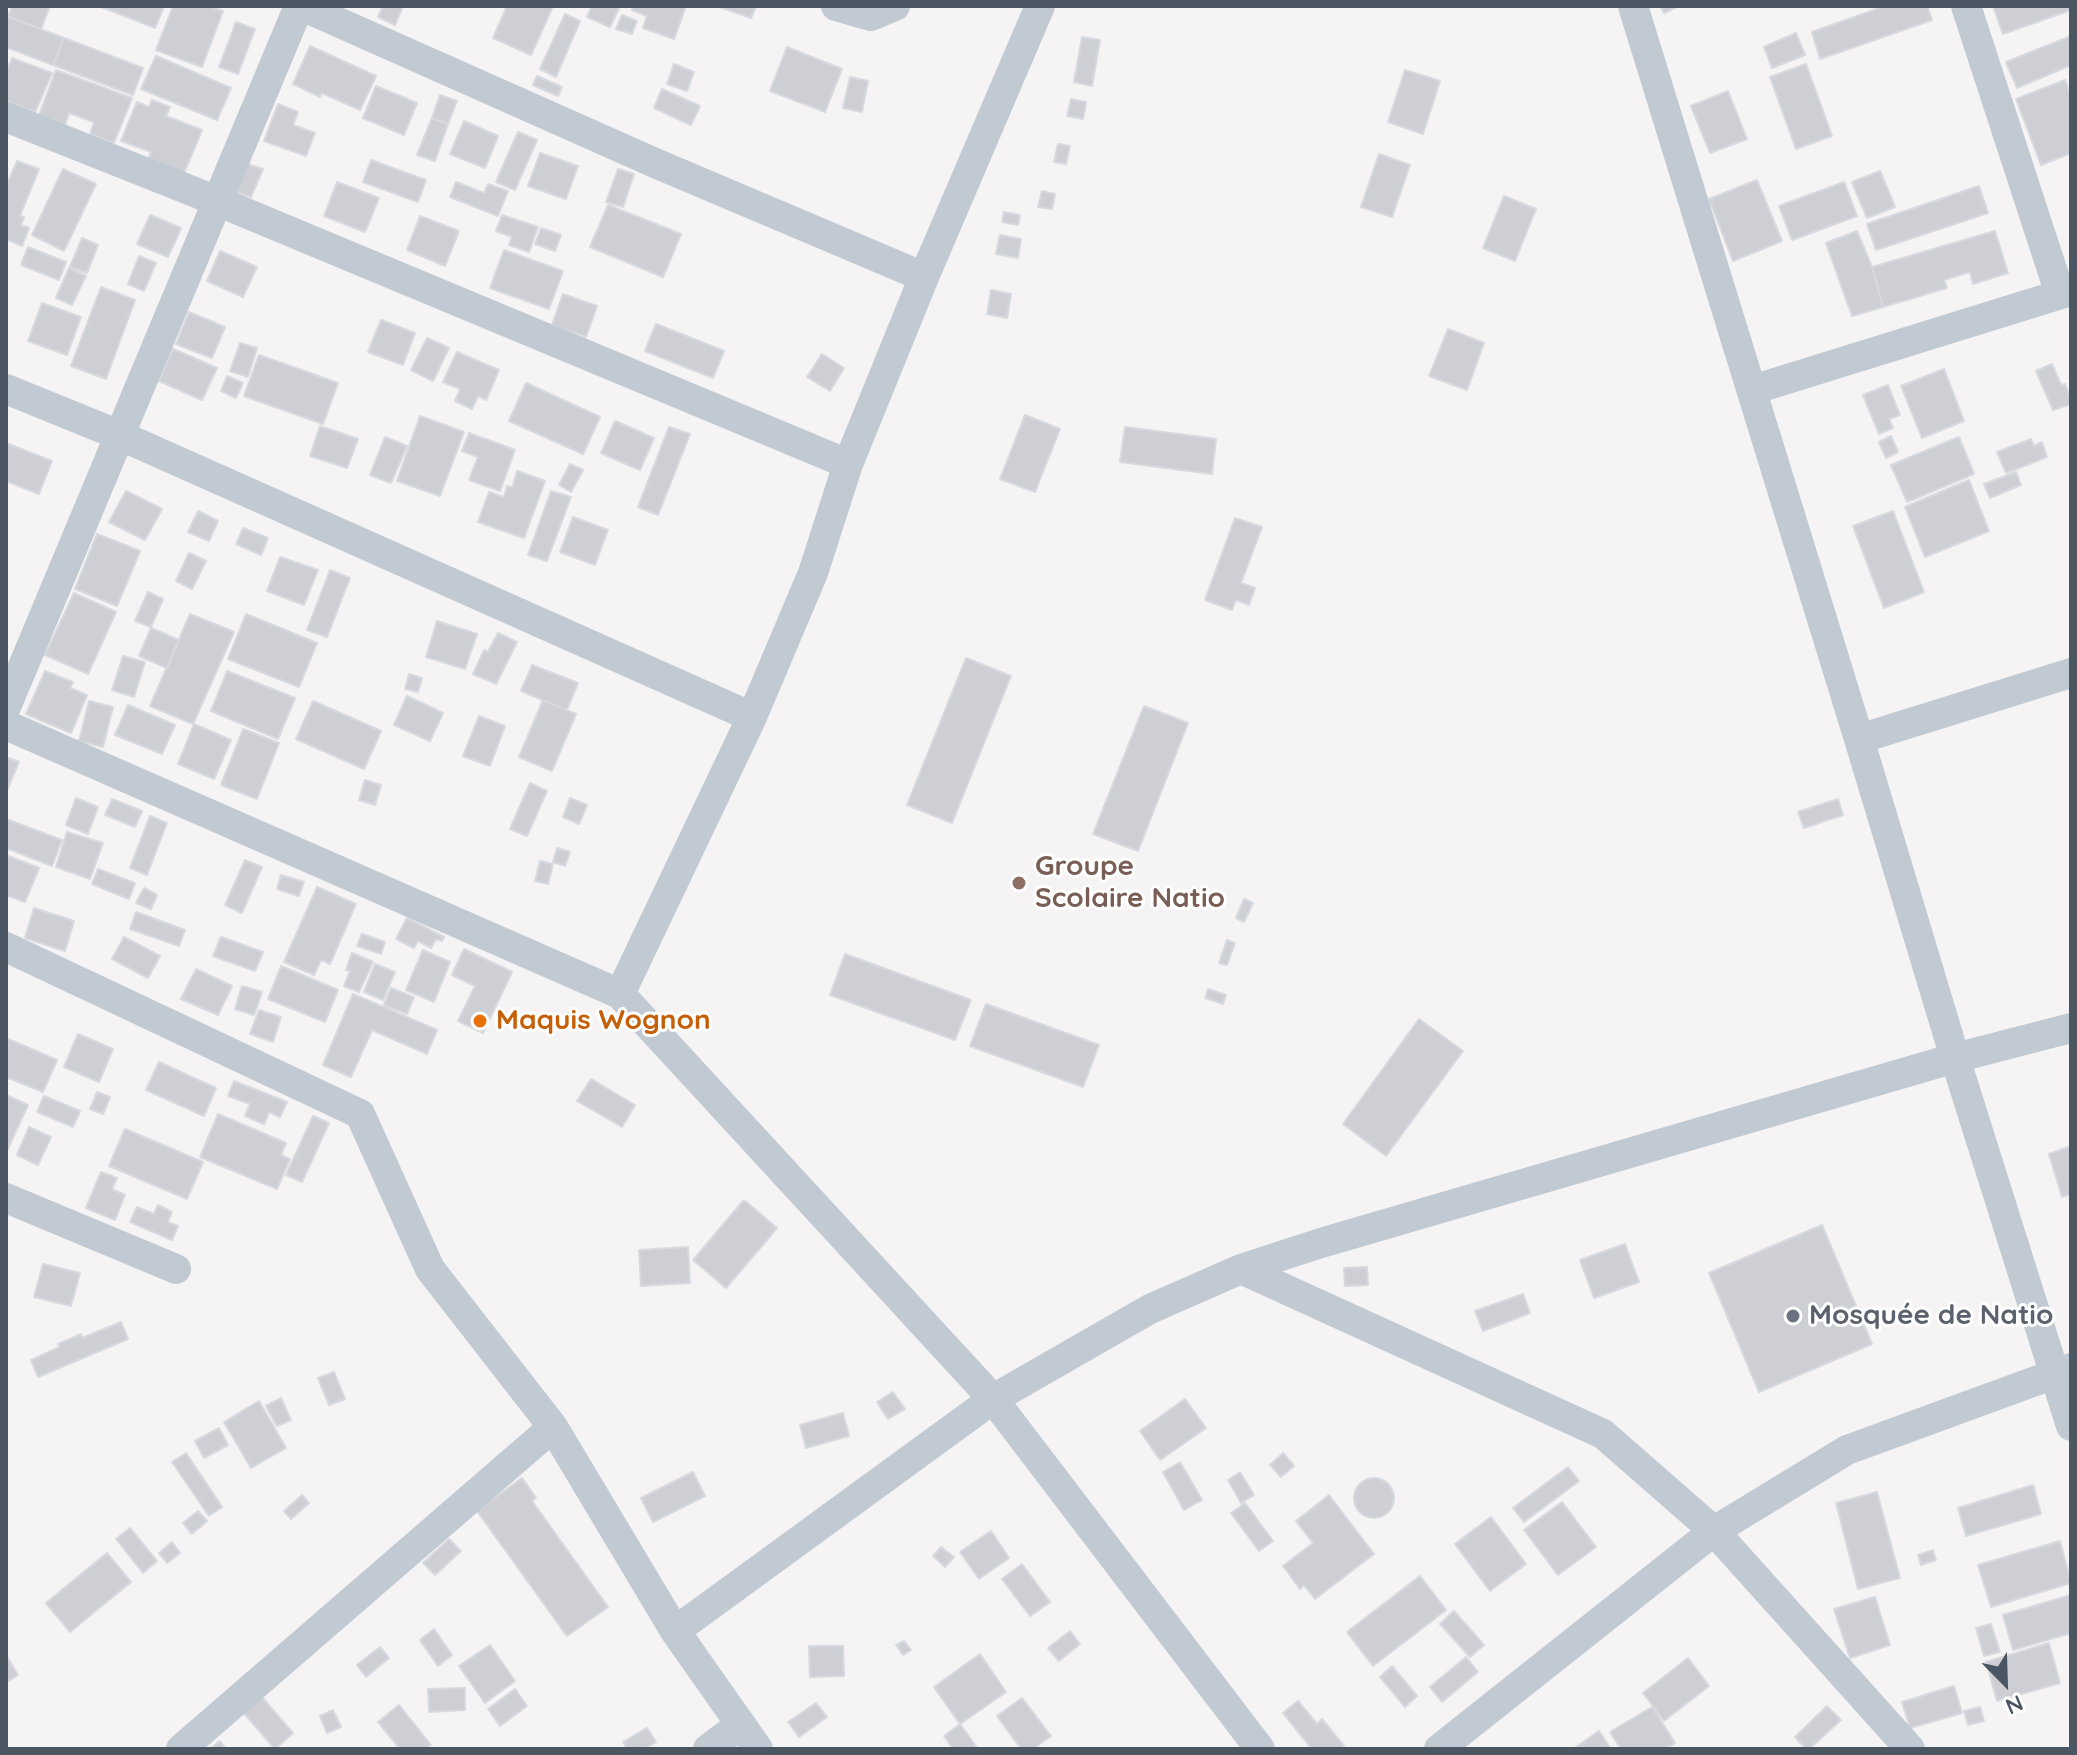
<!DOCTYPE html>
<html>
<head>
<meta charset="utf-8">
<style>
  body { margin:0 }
  #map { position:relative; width:2077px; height:1755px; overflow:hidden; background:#f5f3f3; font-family:Quicksand,sans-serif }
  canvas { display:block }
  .frame { position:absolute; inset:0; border:8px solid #4a5661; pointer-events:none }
  .north { position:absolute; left:1965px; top:1643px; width:80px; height:80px; -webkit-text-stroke:6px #fff; paint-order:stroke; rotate:157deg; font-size:22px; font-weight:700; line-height:32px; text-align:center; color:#4a5661 }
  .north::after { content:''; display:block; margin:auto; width:28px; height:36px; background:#4a5661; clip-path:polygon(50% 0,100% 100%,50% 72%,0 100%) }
</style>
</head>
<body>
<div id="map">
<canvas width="2077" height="1755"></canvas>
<div class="frame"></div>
<div class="north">N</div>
</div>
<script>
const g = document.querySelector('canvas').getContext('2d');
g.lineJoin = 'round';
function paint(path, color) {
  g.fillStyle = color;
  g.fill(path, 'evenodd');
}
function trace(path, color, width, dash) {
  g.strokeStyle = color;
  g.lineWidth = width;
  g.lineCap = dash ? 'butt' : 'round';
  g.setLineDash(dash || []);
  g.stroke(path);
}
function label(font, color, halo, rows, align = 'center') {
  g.font = font + ' Quicksand,sans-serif';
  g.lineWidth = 6;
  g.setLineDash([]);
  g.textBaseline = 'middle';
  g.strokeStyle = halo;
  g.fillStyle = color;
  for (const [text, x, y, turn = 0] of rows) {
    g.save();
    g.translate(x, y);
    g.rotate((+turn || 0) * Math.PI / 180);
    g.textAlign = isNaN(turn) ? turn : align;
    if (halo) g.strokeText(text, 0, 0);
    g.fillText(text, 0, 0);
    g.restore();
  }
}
const building = new Path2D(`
  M12 6H50L41 29 8 16Z
  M99 6H164L155 28Z
  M173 6H209L223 11 202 67 156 50Z
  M383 6H403L395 25 378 17Z
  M507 6H553L531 55 493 38Z
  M592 6H620L610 27 587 17Z
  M633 6H686L674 39 643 28 647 16 632 10Z
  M717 6H756L751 18Z
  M1660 6H1679L1664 13Z
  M1885 6H1927L1932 20 1820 59 1812 32Z
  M1993 6H2071V10L2003 34Z
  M565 14 580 21 556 77 540 69Z
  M622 15 637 21 632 34 616 29Z
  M6 16 64 38 53 65 6 47Z
  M236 22 255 29 238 74 219 67Z
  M1796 33 1805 55 1772 68 1764 47Z
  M2071 36V65L2017 88 2006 62Z
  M1082 37 1100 40 1092 86 1074 82Z
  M64 38 143 68 133 95 53 65Z
  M310 46 376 76 360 110 322 93 320 97 293 84Z
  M787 47 842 69 825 112 770 91Z
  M156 56 231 88 217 120 141 89Z
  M12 58 52 73 35 112 6 101V73Z
  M674 64 694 72 687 91 667 84Z
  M1806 64 1832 136 1796 149 1770 77Z
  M56 70 132 98 114 143 90 134 94 122 69 113 65 125 39 115Z
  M1405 70 1440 81 1423 134 1388 122Z
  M537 76 562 87 558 96 533 85Z
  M850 77 868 81 862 112 843 108Z
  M2065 80 2071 96V153L2041 165 2016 99Z
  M376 86 417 103 404 135 363 118Z
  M662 89 700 106 691 125 654 108Z
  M1728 91 1747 139 1710 153 1691 106Z
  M440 95 457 101 448 124 432 118Z
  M1071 99 1086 102 1083 119 1067 116Z
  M152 100 170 107 166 116 202 130 182 178 146 164 151 152 121 141 137 102 149 107Z
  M278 104 298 112 293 125 315 133 306 156 264 141Z
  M432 118 448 124 435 161 417 155Z
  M464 121 498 136 485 168 450 154Z
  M518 132 537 140 515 190 496 182Z
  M1058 144 1070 146 1066 164 1054 162Z
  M540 153 578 166 566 199 528 186Z
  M1379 154 1410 165 1392 217 1361 207Z
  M371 160 426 180 418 202 363 182Z
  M17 161 39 169 20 216 24 217 21 225 29 228 22 246 6 239V187Z
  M247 164 263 169 251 197 236 192Z
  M63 169 96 184 64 251 32 235Z
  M618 169 634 174 623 207 606 202Z
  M1880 171 1895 207 1867 218 1852 182Z
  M1757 180 1782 241 1733 261 1709 199Z
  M337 182 379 198 365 232 324 216Z
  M456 182 484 193 488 184 508 191 498 216 450 197Z
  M1844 182 1857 216 1792 240 1779 206Z
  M1979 186 1988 213 1876 250 1867 224Z
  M1042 191 1055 194 1052 209 1038 207Z
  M1504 196 1536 209 1515 261 1483 248Z
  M608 205 681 234 663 277 590 247Z
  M1004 212 1020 215 1018 225 1002 222Z
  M150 215 181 228 168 257 137 244Z
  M502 215 538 227 529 252 509 245 512 237 496 231Z
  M420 216 459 231 445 266 407 250Z
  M541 228 561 235 555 251 535 244Z
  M1857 231 1872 267 1883 307 1852 316 1826 243Z
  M1995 231 2008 273 1973 284 1970 272 1944 280 1947 288 1883 307 1872 267Z
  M1000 235 1021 239 1018 258 996 254Z
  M82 238 98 245 87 273 70 267Z
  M28 247 66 262 59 280 21 265Z
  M504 250 563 271 549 309 490 288Z
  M220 251 257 267 243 297 207 281Z
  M139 256 156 263 144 291 128 284Z
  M69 268 86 276 72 305 56 298Z
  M101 287 135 300 106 379 71 366Z
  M991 290 1011 294 1007 318 987 314Z
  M563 294 597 306 586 337 552 325Z
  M42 303 81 317 67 355 28 341Z
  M189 312 225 327 212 358 176 344Z
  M381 320 415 333 403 365 368 352Z
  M656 324 724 351 713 378 645 351Z
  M1448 329 1484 343 1467 390 1429 376Z
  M427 338 449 348 433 381 411 370Z
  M240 343 257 348 248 377 230 371Z
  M173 349 217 368 202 400 159 381Z
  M457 352 499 370 486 400 478 396 472 409 455 401 460 389 443 382Z
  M822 354 844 368 830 391 807 377Z
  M259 355 338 383 323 424 244 396Z
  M2052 364 2061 385 2065 384 2071 399V404L2053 410 2036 371Z
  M1944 369 1964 421 1922 438 1901 386Z
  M227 376 243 383 236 398 221 391Z
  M526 383 600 417 583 454 509 421Z
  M1888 385 1900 415 1889 419 1893 428 1879 434 1863 395Z
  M1025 415 1060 429 1035 492 1000 479Z
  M420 416 464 432 440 496 397 481Z
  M615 421 654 438 640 470 601 453Z
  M320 426 358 439 347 468 310 456Z
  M669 427 690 434 658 515 638 507Z
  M1125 427 1216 439 1212 474 1120 462Z
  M469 433 515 450 500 491 469 480 478 457 462 451Z
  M1891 436 1898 452 1886 458 1879 442Z
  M385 437 407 446 391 483 370 475Z
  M1959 437 1974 474 1907 502 1891 465Z
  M2031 439 2034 446 2042 442 2047 457 2006 473 1997 452Z
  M6 443 52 461 39 494 6 481Z
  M570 464 583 470 571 492 559 485Z
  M517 471 545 481 524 538 478 522 489 492 504 497 507 486 512 488Z
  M2016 472 2021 485 1990 498 1984 484Z
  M1969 480 1989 531 1925 557 1905 507Z
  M126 491 162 509 145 540 109 522Z
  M551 491 571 497 547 561 528 555Z
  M198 511 218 521 209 541 188 532Z
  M1893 511 1924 592 1884 608 1853 526Z
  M573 517 608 530 595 565 560 552Z
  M1235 518 1262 527 1241 583 1255 588 1249 605 1236 600 1232 610 1205 600Z
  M243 528 268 538 261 555 236 544Z
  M97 534 140 551 117 606 75 589Z
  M189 553 206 561 192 589 176 581Z
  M280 557 318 570 304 605 267 591Z
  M330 570 350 578 327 637 307 630Z
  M148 592 163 599 151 627 135 621Z
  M74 593 116 612 88 674 45 655Z
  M190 614 234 632 193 724 150 706Z
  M246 614 317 643 299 687 228 659Z
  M437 621 477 634 465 669 426 657Z
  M151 628 179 640 167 668 139 656Z
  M498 633 517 642 496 684 473 674 484 650 488 652Z
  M123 656 145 662 134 697 112 690Z
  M966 658 1011 676 952 823 907 805Z
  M532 665 578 683 567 710 521 691Z
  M45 671 73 682 70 688 87 695 71 733 26 714Z
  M227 671 295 698 278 739 211 711Z
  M409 674 422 678 418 692 405 689Z
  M407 696 443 713 430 741 394 725Z
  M543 700 576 714 552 771 519 757Z
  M89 701 113 707 103 747 79 741Z
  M313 701 381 731 364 769 296 739Z
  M128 705 175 725 162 754 115 735Z
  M1144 706 1188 723 1138 851 1093 834Z
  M479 716 505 726 490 766 463 756Z
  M194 724 231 740 214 779 178 764Z
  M243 729 279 743 257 799 221 785Z
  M6 757 19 762 6 793Z
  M365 780 381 785 375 805 359 800Z
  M530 783 547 791 527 836 510 829Z
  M76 798 98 807 88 834 66 825Z
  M570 798 587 805 579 824 563 817Z
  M112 799 142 811 135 827 105 815Z
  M1838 799 1843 815 1804 828 1798 812Z
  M150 816 167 823 147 875 130 868Z
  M6 819 62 840 52 866 6 848Z
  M67 832 103 843 90 879 56 867Z
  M557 848 570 852 565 866 553 862Z
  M6 855 39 868 25 902 6 895Z
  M245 860 262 867 242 913 225 905Z
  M540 861 553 864 548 884 535 881Z
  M98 869 135 883 129 899 92 884Z
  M281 875 304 882 299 896 277 889Z
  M317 887 356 904 330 964 321 960 314 975 284 962Z
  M144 888 157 895 151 909 136 903Z
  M1244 899 1253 903 1244 922 1236 918Z
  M34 908 74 921 65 951 25 938Z
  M136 912 185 930 179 946 130 929Z
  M407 918 444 937 442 941 436 939 431 948 418 941 414 948 396 939Z
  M362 934 385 942 381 954 357 946Z
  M124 937 160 956 148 978 112 959Z
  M221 937 263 952 255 971 213 956Z
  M1227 940 1235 943 1227 965 1219 963Z
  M464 949 512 972 483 1033 458 1021 475 986 452 975Z
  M423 950 450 962 434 1002 406 990Z
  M352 953 373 962 359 992 344 986 350 971 346 970Z
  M845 954 971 1000 955 1040 830 995Z
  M375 964 395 972 383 1000 364 992Z
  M281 966 338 990 325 1022 268 999Z
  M196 969 232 986 218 1015 181 999Z
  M242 986 262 992 254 1015 235 1009Z
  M391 988 414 997 407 1014 384 1005Z
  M1208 989 1226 995 1223 1004 1205 998Z
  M353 994 437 1030 427 1054 372 1030 351 1077 323 1065Z
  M986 1004 1099 1045 1083 1087 970 1046Z
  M259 1010 281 1017 273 1042 250 1034Z
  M1419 1019 1463 1051 1386 1156 1343 1124Z
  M78 1034 113 1049 99 1082 64 1067Z
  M6 1038 57 1060 43 1092 6 1077Z
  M159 1062 216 1088 204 1116 146 1090Z
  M591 1079 635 1105 622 1127 577 1101Z
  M234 1081 287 1102 280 1117 269 1112 264 1124 245 1116 250 1104 228 1096Z
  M97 1092 110 1097 103 1114 90 1109Z
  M6 1095 28 1105 6 1153Z
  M44 1096 80 1111 73 1127 37 1112Z
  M218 1114 286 1143 281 1155 290 1159 277 1189 200 1157Z
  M313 1116 329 1123 302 1182 286 1175Z
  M29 1127 51 1137 38 1165 17 1155Z
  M125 1129 203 1162 187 1199 109 1166Z
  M2071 1146V1194L2062 1197 2049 1154Z
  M101 1172 117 1178 112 1189 125 1195 115 1220 86 1208Z
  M744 1200 777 1228 726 1288 693 1260Z
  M158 1205 172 1212 168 1222 178 1226 172 1240 130 1222 137 1207 154 1214Z
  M1822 1225 1872 1344 1759 1392 1709 1273Z
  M1625 1244 1639 1282 1594 1298 1580 1260Z
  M688 1247 690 1283 641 1286 639 1250Z
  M43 1264 80 1273 71 1306 34 1297Z
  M1367 1267 1368 1285 1345 1286 1344 1268Z
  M1523 1294 1530 1313 1483 1331 1475 1311Z
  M121 1322 128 1339 38 1377 31 1360 60 1347 58 1344 81 1334 82 1338Z
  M334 1372 345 1399 329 1405 318 1378Z
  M893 1392 905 1409 888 1419 877 1402Z
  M281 1398 291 1420 277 1426 266 1406Z
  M1185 1399 1206 1428 1160 1460 1140 1431Z
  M259 1401 286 1448 251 1468 224 1422Z
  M843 1413 849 1436 806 1448 800 1425Z
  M219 1428 228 1445 204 1458 195 1441Z
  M186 1453 222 1507 209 1516 172 1462Z
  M1283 1453 1294 1466 1281 1477 1270 1465Z
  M1180 1462 1202 1500 1184 1510 1163 1472Z
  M1568 1467 1579 1481 1524 1522 1513 1508Z
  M693 1472 705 1496 653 1522 641 1498Z
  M1240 1472 1254 1495 1241 1503 1228 1480Z
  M522 1478 536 1498 532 1501 608 1607 567 1636 477 1511Z
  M1354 1498a20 20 0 1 1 40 0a20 20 0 1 1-40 0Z
  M2033 1485 2041 1514 1966 1536 1958 1508Z
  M1877 1492 1900 1578 1858 1589 1836 1503Z
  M302 1495 309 1503 291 1519 284 1511Z
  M1329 1495 1374 1554 1315 1599 1304 1585 1300 1589 1283 1566 1313 1543 1296 1521Z
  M1562 1502 1596 1547 1558 1575 1524 1530Z
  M1245 1503 1273 1541 1259 1551 1231 1513Z
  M198 1511 207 1521 192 1534 183 1523Z
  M1491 1517 1526 1564 1490 1591 1455 1544Z
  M130 1528 157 1561 143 1573 116 1539Z
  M991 1531 1009 1558 979 1579 960 1552Z
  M449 1539 461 1551 435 1575 423 1563Z
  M2060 1541 2071 1583 1991 1607 1978 1565Z
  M172 1542 180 1553 167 1563 159 1553Z
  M941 1547 954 1557 945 1567 933 1556Z
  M1933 1550 1936 1560 1921 1565 1918 1555Z
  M107 1553 131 1582 70 1632 46 1603Z
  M1022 1564 1050 1602 1030 1616 1002 1579Z
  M1420 1576 1446 1610 1373 1666 1347 1632Z
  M2071 1595V1633L2013 1650 2003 1615Z
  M1875 1597 1890 1645 1850 1658 1834 1609Z
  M1454 1611 1484 1645 1470 1657 1440 1624Z
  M1991 1624 2000 1652 1984 1656 1976 1628Z
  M434 1629 452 1655 438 1666 420 1640Z
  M1070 1631 1080 1644 1059 1661 1048 1648Z
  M904 1641 911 1650 903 1655 896 1645Z
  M2049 1643 2060 1683 1997 1701 1986 1662Z
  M490 1645 515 1681 485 1703 459 1666Z
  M809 1646H843L844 1676 810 1677Z
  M380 1647 389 1658 366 1677 357 1665Z
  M980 1654 1006 1692 960 1724 934 1687Z
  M6 1655 18 1675 6 1683Z
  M1466 1657 1478 1672 1442 1702 1430 1687Z
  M1688 1658 1709 1686 1664 1721 1643 1693Z
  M1392 1666 1417 1696 1405 1707 1380 1677Z
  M1954 1686 1962 1713 1910 1728 1902 1702Z
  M465 1688V1710L429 1712 428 1689Z
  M515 1689 527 1706 500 1726 488 1709Z
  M260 1695 293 1733 275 1749 242 1711Z
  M1022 1698 1051 1736 1033 1749H1021L997 1716Z
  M1298 1701 1317 1724 1322 1719 1344 1746 1340 1749H1312L1283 1713Z
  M816 1703 827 1717 799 1737 788 1722Z
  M399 1705 431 1745 425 1749H400L378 1722Z
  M1827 1706 1841 1720 1809 1749H1806L1795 1737Z
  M1652 1707 1675 1743 1664 1749H1621L1610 1732Z
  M1980 1707 1984 1721 1968 1725 1964 1711Z
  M333 1710 341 1727 327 1733 320 1716Z
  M960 1724 978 1749H953L944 1736Z
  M647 1728 656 1742 644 1749H627L623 1742Z
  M1599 1731 1611 1749H1573Z
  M220 1741 226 1749H210Z`);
paint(building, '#cdcfd5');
trace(building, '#d7d9de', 2);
trace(new Path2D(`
  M302 6 655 163 924 277
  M836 6 871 16 895 6
  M1633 6 1859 739 1955 1058 2071 1426
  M1966 6 2060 294
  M6 117 217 201 848 464
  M6 389 119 435 752 717
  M1752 390 2071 291
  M6 707 299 6
  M6 725 620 994 993 1399 1260 1749
  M1859 739 2071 673
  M6 947 360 1114 430 1269 553 1427 675 1631 758 1749
  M620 994 752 717 813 573 848 464 924 277 1040 6
  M6 1198 176 1269
  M1241 1269 1603 1434 1714 1531 1910 1749
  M675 1631 993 1399 1150 1309 1241 1269 1321 1243 1955 1058 2071 1028
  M181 1749 553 1427
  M708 1749 740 1725
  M1439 1749 1714 1531 1847 1450 2071 1368`), '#c1cad2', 30);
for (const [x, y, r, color] of [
  [1019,883,8,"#8d6e63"],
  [480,1021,8,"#e8710a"],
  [1793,1316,8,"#6b7280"]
]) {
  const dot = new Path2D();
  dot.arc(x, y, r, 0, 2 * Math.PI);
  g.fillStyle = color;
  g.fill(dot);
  trace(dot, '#fff', 3);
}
label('bold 28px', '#785e54', '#fff', [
  ["Groupe",1035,867],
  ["Scolaire Natio",1035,899]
], 'left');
label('bold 28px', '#c56008', '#fff', [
  ["Maquis Wognon",496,1021]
], 'left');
label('bold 28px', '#5b616d', '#fff', [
  ["Mosquée de Natio",1809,1316]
], 'left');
</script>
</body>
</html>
